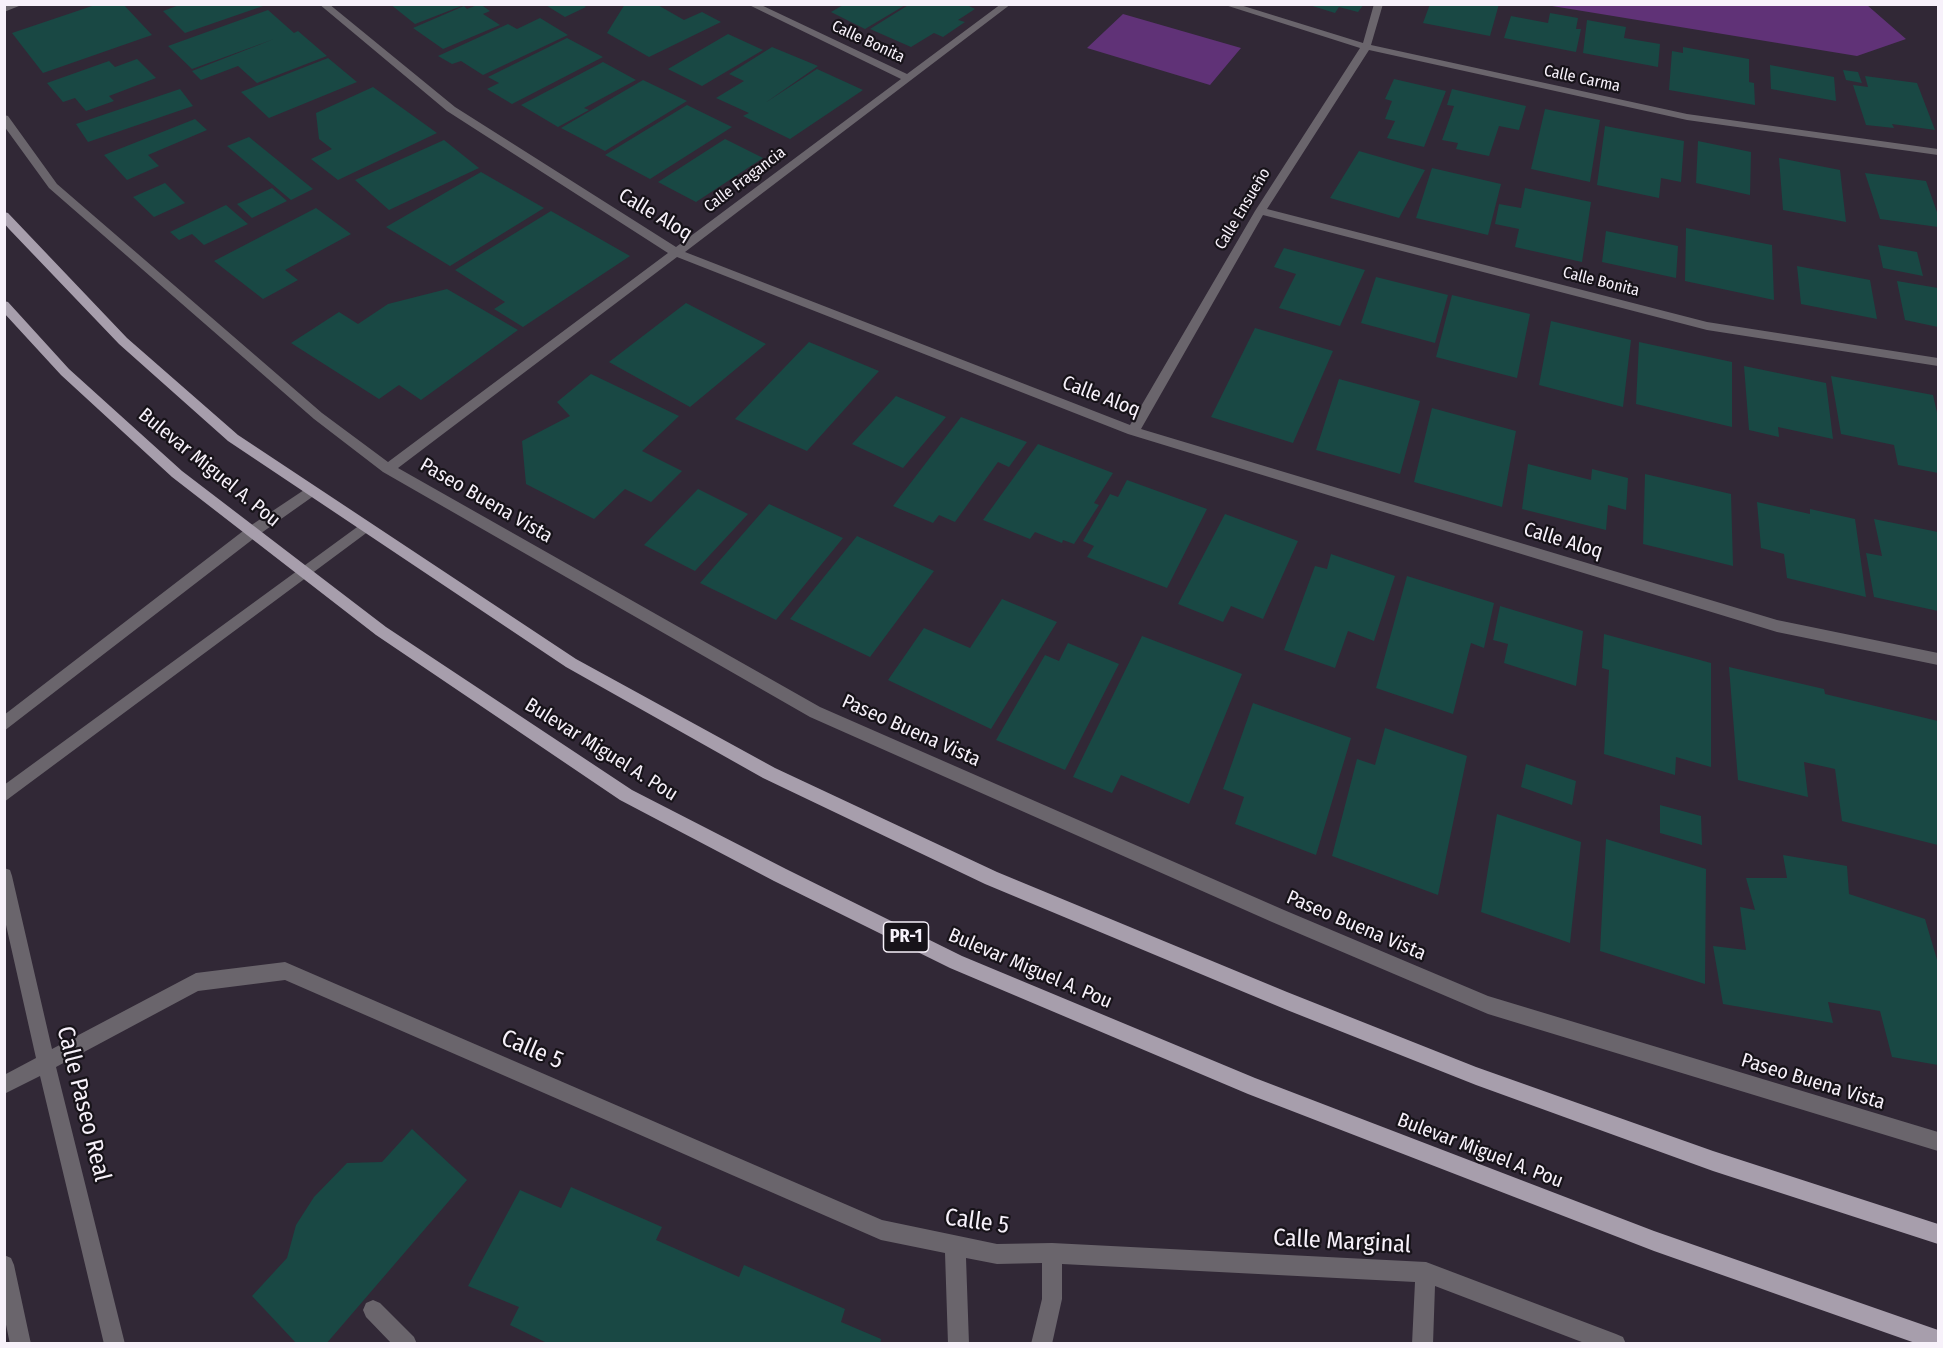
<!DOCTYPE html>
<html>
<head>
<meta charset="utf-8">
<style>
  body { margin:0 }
  #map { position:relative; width:1943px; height:1348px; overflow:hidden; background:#312836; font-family:"Fira Sans Condensed",sans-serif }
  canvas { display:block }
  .frame { position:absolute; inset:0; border:6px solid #f7f1fa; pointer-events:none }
</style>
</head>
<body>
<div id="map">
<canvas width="1943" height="1348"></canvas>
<div class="frame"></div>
</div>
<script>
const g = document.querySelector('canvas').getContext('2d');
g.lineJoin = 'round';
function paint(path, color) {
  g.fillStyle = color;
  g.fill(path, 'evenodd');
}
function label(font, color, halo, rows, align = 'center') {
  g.font = font + ' "Fira Sans Condensed",sans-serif';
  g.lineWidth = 4.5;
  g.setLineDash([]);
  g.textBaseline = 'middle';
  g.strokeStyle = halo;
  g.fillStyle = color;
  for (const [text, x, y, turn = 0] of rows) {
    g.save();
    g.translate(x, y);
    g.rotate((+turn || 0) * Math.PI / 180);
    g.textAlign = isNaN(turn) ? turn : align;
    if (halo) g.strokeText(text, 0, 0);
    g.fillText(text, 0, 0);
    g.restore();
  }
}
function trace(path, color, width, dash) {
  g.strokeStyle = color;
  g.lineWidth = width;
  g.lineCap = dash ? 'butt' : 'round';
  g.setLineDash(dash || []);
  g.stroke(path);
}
paint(new Path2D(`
  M1546 5H1867L1906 39 1857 56Z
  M1123 14 1241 48 1210 85 1087 48Z`), '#603277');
paint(new Path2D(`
  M98 4H123L152 35 43 73 12 33Z
  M182 4H266V5L185 33 163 11Z
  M390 4H464V5L415 24Z
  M480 4 490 11 483 14 500 25 443 49 413 28 464 6 467 9Z
  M544 4H582L586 7 565 17Z
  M625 4H656L684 20 702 12 721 22 649 57 607 33Z
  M845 4H907L865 29 831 12Z
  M910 4H965L975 9 958 20 965 22 943 37 934 33 911 47 870 29Z
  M1306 4H1364L1358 12 1339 7 1335 13Z
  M1430 4H1499L1490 36 1423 23Z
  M268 10 294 33 298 31 327 56 257 83 238 66 201 80 192 71 274 39 192 69 168 46Z
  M1550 13 1578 18 1576 29H1581L1576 52 1504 38 1511 16 1548 23Z
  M540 18 568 35 483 75 461 61 452 64 438 56 508 24 517 29Z
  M1587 20 1626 27 1624 38 1660 44 1658 67 1583 53Z
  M728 34 763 50 702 86 668 69Z
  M567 38 603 57 512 104 487 89 499 83 488 77Z
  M772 47 818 66 765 103 817 69 863 90 790 139 743 116 749 113 716 98 744 81 729 74Z
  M1683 47 1749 59V82L1754 83 1755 105 1669 90 1672 51 1683 53Z
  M328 58 357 82 269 118 241 92Z
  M137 59 156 78 109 96 114 101 86 111 75 98 63 102 47 83 109 61 115 67Z
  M603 62 636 80 584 108 589 110 558 127 521 105Z
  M1770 65 1834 77 1836 101 1771 89Z
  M1843 70 1858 72 1862 83 1846 80Z
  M1865 76 1917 83 1935 130 1892 124 1894 128 1866 125 1853 85 1868 87Z
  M1394 79 1446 91 1424 147 1387 138 1395 121 1385 119 1392 101 1385 99Z
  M643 80 687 101 605 151 561 128Z
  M373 87 437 133 338 180 311 159 332 149 319 139 316 113Z
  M180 89 193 106 88 142 76 124Z
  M1452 89 1526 106 1519 130 1499 126 1489 156 1456 149 1458 143 1442 140 1454 106 1447 105Z
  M687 105 732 127 650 179 605 155Z
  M1545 109 1600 120 1590 182 1531 169Z
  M195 119 207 130 148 155 159 166 127 180 104 155Z
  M1605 126 1684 141 1681 182 1661 178 1659 198 1597 185Z
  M249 137 313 189 291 200 227 146Z
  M725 139 763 158 696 202 658 182Z
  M444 140 479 168 389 210 355 180Z
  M1698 141 1751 152 1750 195 1696 183Z
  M1359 151 1425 170 1399 218 1330 198Z
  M1779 158 1840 170 1846 222 1783 210Z
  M1432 168 1501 184 1488 235 1416 218Z
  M481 172 544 208 450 266 386 227Z
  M1865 173 1926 181 1938 215V227L1880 219Z
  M165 183 185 203 154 217 133 197Z
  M272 188 287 201 252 218 237 204Z
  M1525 188 1591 202 1582 262 1515 247 1519 229 1495 224 1499 204 1521 208Z
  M226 205 248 224 204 245 192 234 179 240 170 232Z
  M316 208 351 234 285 270 298 280 263 299 214 261Z
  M551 211 630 256 523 327 494 309 505 302 455 270Z
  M1686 228 1772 245 1774 300 1685 281Z
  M1606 231 1678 246 1676 278 1602 262Z
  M1878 245 1917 252 1923 276 1883 268Z
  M1284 248 1365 270 1340 326 1279 308 1296 274 1274 267Z
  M1797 266 1870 280 1877 319 1801 304Z
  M1376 277 1448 295 1435 343 1361 323Z
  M1897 281 1938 288V327L1905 320Z
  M447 289 518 330 421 400 399 385 379 399 291 343 339 312 358 324 388 304Z
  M1452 295 1530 314 1517 378 1436 357Z
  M686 303 766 344 690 407 609 362Z
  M1551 321 1631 340 1623 407 1539 385Z
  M1255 328 1333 351 1293 443 1211 417Z
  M809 342 879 371 807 451 735 419Z
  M1639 342 1732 362V427L1636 404Z
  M1744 366 1826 383 1833 439 1778 427 1779 437 1749 430Z
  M591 374 679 416 642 451 682 471 651 502 625 489 594 519 526 484 522 441 570 416 557 402Z
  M1831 376 1933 395 1938 417V473L1898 465 1894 445 1841 434Z
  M1339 379 1420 401 1400 474 1316 450Z
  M896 396 946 417 903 468 852 444Z
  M1432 408 1516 431 1502 507 1414 482Z
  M961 417 1027 442 1009 467 998 462 955 522 939 515 933 523 893 506Z
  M1038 444 1113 473 1094 503 1099 505 1074 544 1063 540 1062 543 1035 532 1030 539 983 520Z
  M1528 464 1591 480 1592 469 1628 478 1626 510 1608 505 1606 530 1522 509Z
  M1645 474 1731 494 1733 566 1643 544Z
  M1127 480 1207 509 1167 588 1087 557 1094 546 1083 541 1110 494 1118 497Z
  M698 489 748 514 695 571 644 545Z
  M1757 502 1810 514V509L1855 519 1866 597 1787 578 1784 554 1761 548Z
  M769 504 843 538 776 620 700 583Z
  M1225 514 1298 541 1263 619 1231 606 1223 622 1178 604Z
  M1874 519 1938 532V611L1874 597 1866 553 1882 556Z
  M857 536 934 571 870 657 790 619Z
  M1331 554 1395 576 1374 641 1348 631 1335 668 1284 650 1315 566 1327 569Z
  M1407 576 1494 603 1484 648 1471 643 1453 714 1376 688Z
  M1002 599 1057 622 991 729 888 680 924 628 970 648Z
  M1500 606 1583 631 1576 686 1504 663 1508 644 1493 640Z
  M1604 634 1711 663V767L1676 757 1675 775 1604 754 1609 670 1602 668Z
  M1142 636 1242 674 1189 804 1121 775 1112 793 1073 777Z
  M1068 643 1119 664 1065 770 996 740 1045 655 1059 661Z
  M1729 667 1824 689 1825 694 1938 721V845L1842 821 1835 769 1804 762 1808 797 1738 780Z
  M1253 703 1351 738 1316 855 1235 824 1244 797 1223 789Z
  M1385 728 1467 756 1438 895 1332 856 1357 759 1375 765Z
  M1526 764 1576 781 1572 805 1521 787Z
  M1660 805 1701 816 1702 845 1660 833Z
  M1497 814 1581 842 1570 943 1481 912Z
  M1606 839 1706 869 1705 984 1600 951Z
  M1783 855 1847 866 1849 894 1925 919 1938 963V1065L1892 1057 1880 1011 1828 1002 1833 1023 1723 1004 1713 946 1746 950 1740 907 1755 910 1746 878H1787Z
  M412 1129 467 1180 326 1344H297L252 1296 287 1258 296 1225 314 1197 347 1163 382 1162Z
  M571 1187 662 1227 656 1240 739 1277 744 1265 845 1309 841 1322 881 1339 880 1344H549L510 1325 519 1307 468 1286 520 1190 561 1208Z`), '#194844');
paint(new Path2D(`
  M9 4H24L4 12V6Z
  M319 4H329L455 107 676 247 901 79 747 4H759L907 74 1001 4H1011L685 252 1130 425 1255 211 1360 48 1222 4H1237L1363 43 1374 4H1383L1371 45 1687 114 1938 149V155L1687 120 1369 50 1267 209 1707 322 1938 358V366L1707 330 1263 215 1141 429 1777 620 1938 653V665L1777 632 1128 434 677 257 398 468 820 707 1284 910 1488 996 1938 1132V1151L1488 1014 1272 922 810 717 383 472 314 419 49 188 4 126V115L8 116 57 184 322 413 388 462 668 253 447 111Z
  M310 486 317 491 315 495 257 536 4 731V715L247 528Z
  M364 522 371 527 369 531 4 802V785Z
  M4 868 10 870 12 876 52 1049 196 973 285 962 882 1220 997 1244 1052 1243 1426 1262 1616 1334 1623 1337 1626 1344H1587L1435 1286 1433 1344H1412L1415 1282 1062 1264V1299L1052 1344H1031L1042 1299V1263L997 1264 966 1258 969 1344H948L945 1253 881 1240 285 980 198 991 56 1067 125 1344H104L40 1076 4 1094V1075L36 1058 4 916Z
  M4 1255 11 1258 14 1265 31 1344H10L4 1315Z
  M373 1300 380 1303 414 1337 417 1344H392L366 1317 363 1310 366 1303Z`), '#6a656c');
paint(new Path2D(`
  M4 212 8 213 127 338 238 435 576 659 775 768 997 872 1287 992 1476 1067 1713 1151 1938 1224V1244L1713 1171 1476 1085 1287 1010 985 884 763 778 566 667 228 441 119 344 9 229 4 223Z
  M4 301 8 302 69 369 182 471 386 627 632 790 786 869 962 956 1255 1078 1654 1231 1938 1330V1344H1918L1654 1251 1248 1094 950 968 774 881 620 800 376 635 172 477 61 375 4 313Z`), '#a79eac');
label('16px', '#f7f1fa', '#171319', [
  ["Calle Bonita",868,42,25],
  ["Calle Carma",1582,79,12],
  ["Calle Fragancia",745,180,-37],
  ["Calle Ensueño",1243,209,-59],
  ["Calle Bonita",1601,282,14]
]);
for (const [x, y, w] of [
  [906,937,45]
]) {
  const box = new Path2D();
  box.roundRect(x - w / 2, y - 15, w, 30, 4.5);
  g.fillStyle = '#171319';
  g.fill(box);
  trace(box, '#f7f1fa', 1.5);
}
label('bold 18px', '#f7f1fa', null, [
  ["PR-1",906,937]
]);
label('20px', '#f7f1fa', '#171319', [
  ["Calle Aloq",655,215,31],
  ["Calle Aloq",1101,397,21],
  ["Bulevar Miguel A. Pou",209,468,39],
  ["Paseo Buena Vista",486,501,30],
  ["Calle Aloq",1563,541,17],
  ["Paseo Buena Vista",911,731,24],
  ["Bulevar Miguel A. Pou",601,750,32],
  ["Paseo Buena Vista",1356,926,23],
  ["Bulevar Miguel A. Pou",1030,969,23],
  ["Paseo Buena Vista",1813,1082,17],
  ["Bulevar Miguel A. Pou",1480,1151,21]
]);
label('24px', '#f7f1fa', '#171319', [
  ["Calle 5",532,1050,23],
  ["Calle Paseo Real",83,1104,76],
  ["Calle 5",977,1222,8],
  ["Calle Marginal",1342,1242,3]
]);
</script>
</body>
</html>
